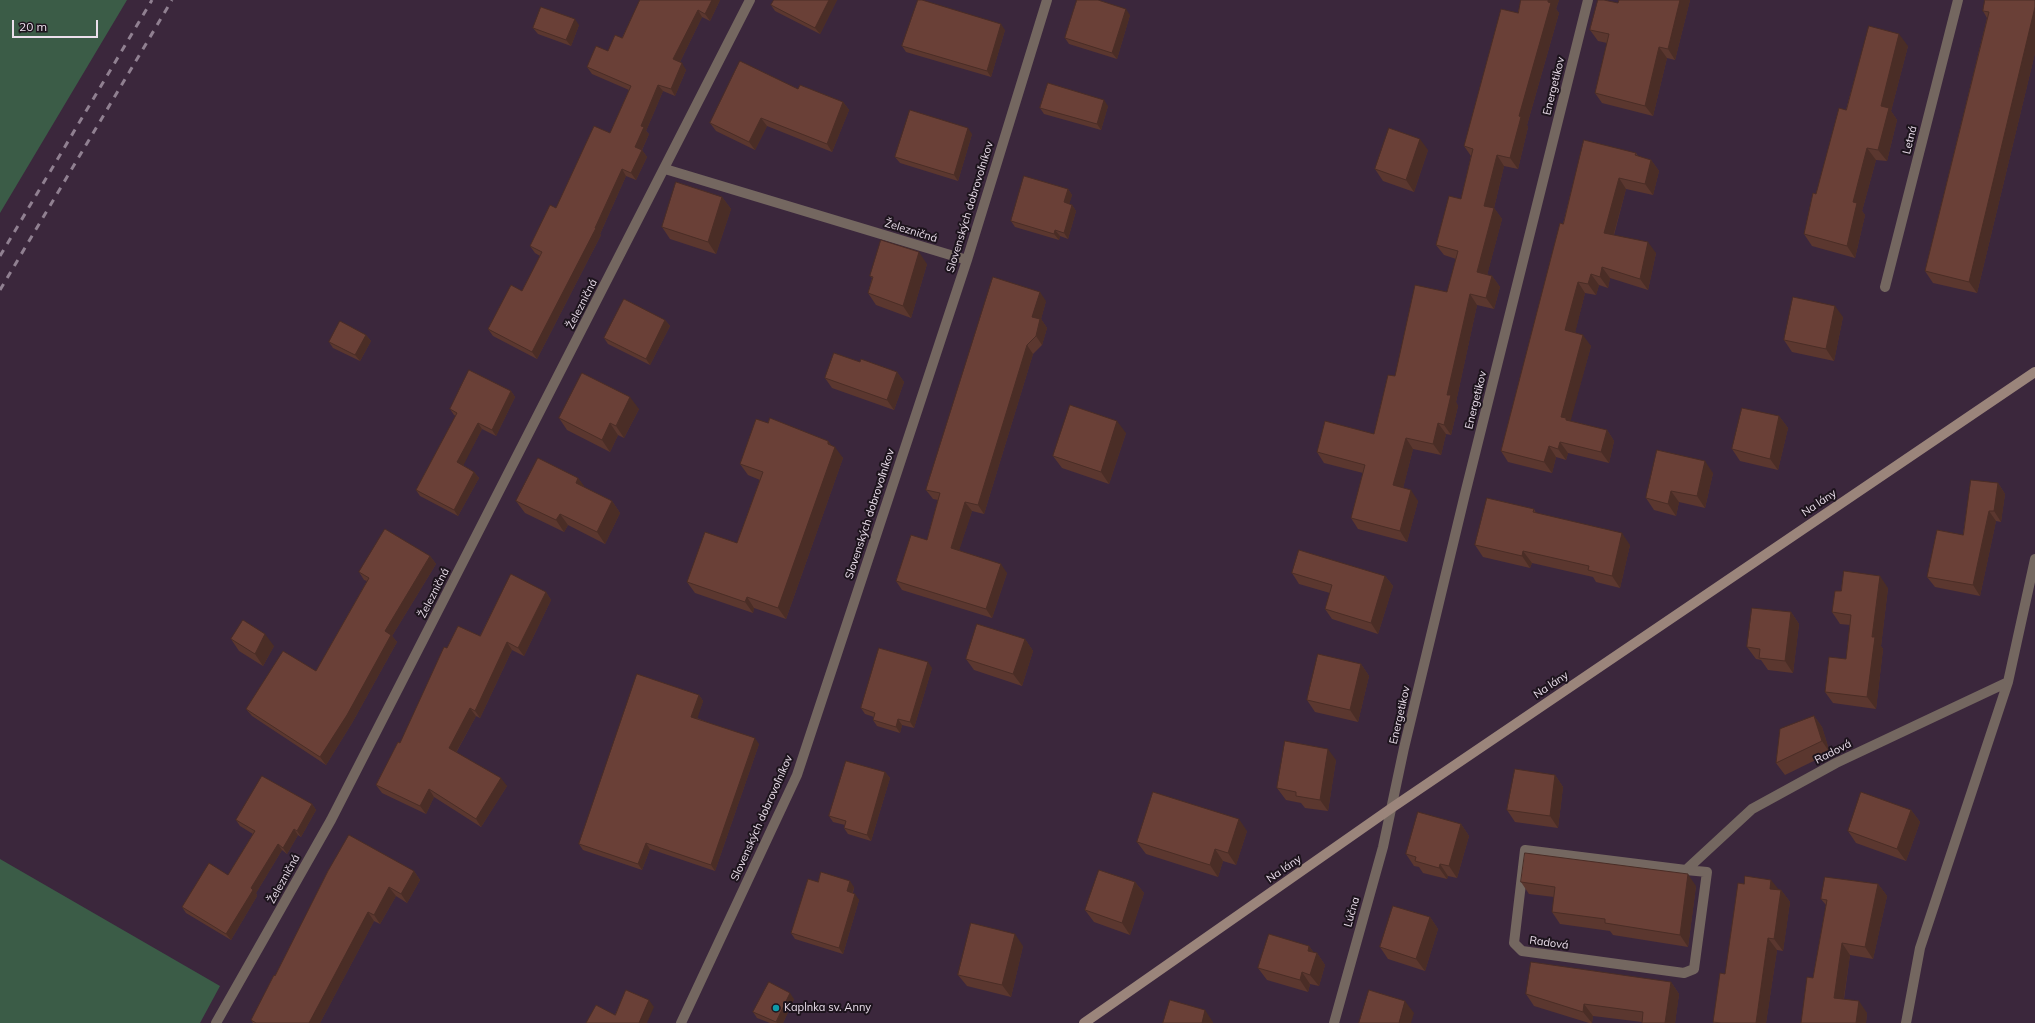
<!DOCTYPE html>
<html>
<head>
<meta charset="utf-8">
<style>
  body { margin:0 }
  #map { position:relative; width:2035px; height:1023px; overflow:hidden; background:#3b273c; font-family:Mulish,sans-serif }
  canvas { display:block }
  .scale { position:absolute; left:12px; top:20px; width:86px; height:18px; box-sizing:border-box; border:2px solid #ebdfec; border-top:0; padding-left:5px; font-size:12px; line-height:14px; white-space:nowrap; color:#ebdfec; -webkit-text-stroke:3px #1d141d; paint-order:stroke }
</style>
</head>
<body>
<div id="map">
<canvas width="2035" height="1023"></canvas>
<div class="scale">20 m</div>
</div>
<script>
const g = document.querySelector('canvas').getContext('2d');
g.lineJoin = 'round';
function paint(path, color) {
  g.fillStyle = color;
  g.fill(path, 'evenodd');
}
function trace(path, color, width, dash) {
  g.strokeStyle = color;
  g.lineWidth = width;
  g.lineCap = dash ? 'butt' : 'round';
  g.setLineDash(dash || []);
  g.stroke(path);
}
function label(font, color, halo, rows, align = 'center') {
  g.font = font + ' Mulish,sans-serif';
  g.lineWidth = 4;
  g.setLineDash([]);
  g.textBaseline = 'middle';
  g.strokeStyle = halo;
  g.fillStyle = color;
  for (const [text, x, y, turn = 0] of rows) {
    g.save();
    g.translate(x, y);
    g.rotate((+turn || 0) * Math.PI / 180);
    g.textAlign = isNaN(turn) ? turn : align;
    if (halo) g.strokeText(text, 0, 0);
    g.fillText(text, 0, 0);
    g.restore();
  }
}
paint(new Path2D(`
  M0 0H127L0 213Z
  M0 859 220 986 200 1023H0Z`), '#3b5c47');
trace(new Path2D(`
  M665 169 967 260
  M1885 287 1958 0
  M1686 870 1707 872 1694 969 1684 973 1522 951 1514 943 1525 850 1686 870 1752 809 1836 763 2008 682
  M216 1023 331 820 750 0
  M681 1023 797 775 967 260 1047 0
  M1334 1023 1383 847 1404 748 1465 494 1588 0
  M1906 1023 1920 948 2008 682 2035 559`), '#746760', 10);
trace(new Path2D(`
  M1084 1023 1393 807 2035 372`), '#9b857b', 10);
trace(new Path2D(`
  M0 256 152 0
  M0 290 172 0`), '#908091', 3, [7, 7]);
paint(new Path2D(`
  M720 0 710 21 702 17 680 62 686 70 675 96 663 91 646 131 649 134 642 150 647 157 636 180 626 176 600 234 601 235 537 359 493 336 488 329 522 291 540 256 535 253 530 246 556 208 610 133 629 90 592 74 587 67 608 51 622 38Z
  M774 0H837L820 34 775 11 771 5Z
  M1521 0H1559L1556 9 1559 13 1527 125 1528 127 1518 169 1504 166 1494 208 1502 219 1487 275 1492 276 1500 287 1494 309 1477 305 1456 402 1458 406 1451 435 1446 434 1441 455 1413 449 1403 488 1418 501 1407 542 1358 529 1351 518 1363 473 1324 463 1317 452 1374 434 1395 376 1447 292 1456 259 1444 255 1436 245 1461 199 1471 156 1464 146 1518 13Z
  M1690 0 1675 60 1667 58 1653 116 1602 103 1595 93 1607 43 1598 41 1590 30 1618 3Z
  M2035 0V53L1977 293 1933 283 1925 271 1987 18 1983 11Z
  M1130 15 1117 59 1069 44 1065 38Z
  M579 25 571 46 538 34 533 28Z
  M1005 30 991 77 906 52 902 46Z
  M1908 46 1891 111 1897 120 1887 161 1876 160 1862 211 1865 215 1855 258 1812 246 1804 234 1816 194 1846 110Z
  M798 89 843 102 849 110 832 152 767 126 755 150 716 131 710 123Z
  M1108 106 1101 130 1044 114 1040 108Z
  M972 134 958 181 900 163 895 157Z
  M1428 150 1414 192 1383 181 1375 169Z
  M1636 153 1638 156 1651 160 1659 171 1653 195 1626 189 1614 235 1656 253 1648 290 1610 278 1608 288 1599 285 1596 295 1585 293 1575 332 1591 346 1570 421 1607 430 1614 441 1609 463 1568 453 1566 460 1556 457 1552 473 1508 462 1501 451 1563 224Z
  M1068 189 1072 195 1069 204 1072 205 1076 211 1068 239 1060 236 1059 240 1015 227 1011 221Z
  M722 197 731 209 716 254 670 239 662 227Z
  M927 264 911 318 876 305 868 293 872 278 870 276Z
  M1046 301 1041 319 1047 328 1042 345 1033 354 984 514 972 511 959 550 1007 573 992 618 902 590 896 581 927 540 938 500 933 499 926 490Z
  M1843 317 1834 361 1792 352 1784 340Z
  M665 320 670 326 650 365 608 344 604 338Z
  M366 335 371 341 360 361 333 348 329 342Z
  M860 362 897 372 904 382 894 410 832 388 825 378Z
  M511 391 515 397 496 436 482 429 463 465 474 472 479 478 458 516 420 496 416 490 456 416 454 415 450 409Z
  M639 409 624 438 618 435 610 452 567 430 559 418Z
  M1779 416 1788 428 1778 470 1740 461 1732 449Z
  M768 423 828 441 832 446 843 458 786 619 754 608 753 613 695 593 687 582 737 543 760 480 748 475 740 464Z
  M1126 433 1109 484 1062 468 1053 456Z
  M1713 473 1705 508 1679 502 1676 516 1654 510 1646 498Z
  M578 478 585 488 612 501 620 513 605 544 568 525 564 532 525 513 516 501Z
  M1998 483 2005 494 2001 522 1996 521 1980 596 1935 587 1927 577 1963 535Z
  M1534 509 1536 513 1630 545 1620 588 1596 582 1593 577 1532 563 1530 568 1483 557 1475 545Z
  M430 556 436 564 392 636 397 642 352 723 326 765 252 716 246 709 316 671 367 581 364 580 359 572Z
  M1292 573 1385 576 1393 586 1378 634 1332 619 1325 609 1330 593 1299 584Z
  M1888 588 1881 646 1883 649 1876 709 1833 703 1825 692 1846 659 1850 625 1840 624 1832 612 1841 591Z
  M546 592 551 600 524 656 512 650 480 718 476 716 456 753 507 786 481 827 434 797 426 814 382 793 376 785 400 743 447 648 480 636Z
  M1791 612 1799 624 1793 673 1768 670 1761 660 1756 659 1747 647Z
  M231 639 274 646 263 666 239 651Z
  M1025 639 1033 651 1022 686 974 670 966 659Z
  M1361 664 1369 676 1358 722 1315 712 1307 700Z
  M932 668 914 728 902 725 900 733 877 726 873 720 874 717 865 714 861 708Z
  M699 695 703 701 697 718 759 744 715 871 650 849 642 870 583 850 579 844Z
  M1814 716 1822 727 1830 753 1785 775 1776 763Z
  M1336 760 1328 811 1305 808 1301 803 1286 800 1277 788Z
  M885 772 890 778 871 841 848 834 844 828 845 825 833 822 829 816Z
  M1555 775 1563 787 1558 828 1515 822 1507 810Z
  M312 804 316 810 301 837 298 835 287 854 282 850 256 893 257 896 231 940 186 913 182 907 228 875 253 834 240 826 236 820Z
  M1911 810 1920 822 1906 861 1856 843 1848 831Z
  M1461 824 1469 836 1457 878 1448 876 1447 879 1423 873 1419 867 1414 866 1406 854Z
  M1247 831 1236 865 1223 861 1218 877 1146 854 1137 842Z
  M328 871H414L420 880 407 903 396 896 380 924 374 921 320 1023H253L251 1020 275 976Z
  M818 882 854 887 853 893 859 900 843 954 795 939 791 933Z
  M1135 882 1144 893 1130 935 1094 922 1085 910Z
  M1521 882 1696 886 1688 947 1613 935 1610 931 1560 924 1552 912 1554 897 1529 894Z
  M1878 884 1887 896 1873 959 1850 955 1844 999 1867 1013 1866 1023H1801L1813 978 1826 905 1821 899Z
  M1778 890H1781L1790 902 1783 951 1777 950 1766 1023H1714L1713 1022 1725 974Z
  M1430 917 1438 929 1425 971 1388 959 1380 947Z
  M1023 946 1011 997 967 986 958 975Z
  M1309 946 1314 953H1317L1325 965 1319 986 1310 984 1308 992 1267 980 1258 968Z
  M1671 982 1679 994 1675 1023H1642V1022L1593 1016 1592 1023H1589L1534 1006 1526 994Z
  M794 999 783 1023H770L757 1018 753 1012Z`), '#5b372f');
paint(new Path2D(`
  M712 0H720L710 21 705 14Z
  M829 0H837L820 34 815 28Z
  M1548 0H1559L1556 9 1559 13 1527 125 1528 127 1518 169 1510 158 1519 116Z
  M1680 0H1690L1675 60 1668 49Z
  M2035 7V53L1977 293 1969 282Z
  M1126 9 1130 15 1117 59 1112 53Z
  M698 10 702 17 678 66 673 59Z
  M575 19 579 25 571 46 566 40Z
  M1001 24 1005 30 991 77 987 71Z
  M1899 34 1908 46 1891 111 1897 120 1887 161 1878 150 1881 106Z
  M1659 47 1667 58 1653 116 1645 106Z
  M682 63 686 70 675 96 671 89Z
  M658 85 663 91 646 131 649 134 640 154 635 147 641 126Z
  M1104 100 1108 106 1101 130 1097 124Z
  M843 102 849 110 832 152 827 144Z
  M761 118 767 126 755 150 749 142Z
  M968 128 972 134 958 181 954 175Z
  M1420 139 1428 150 1414 192 1406 180Z
  M1867 148 1876 160 1862 211 1865 215 1855 258 1847 246 1853 202Z
  M642 150 647 157 636 180 631 173Z
  M1497 155 1504 166 1492 216 1484 206Z
  M1651 160 1659 171 1653 195 1645 184Z
  M622 169 626 176 600 234 601 235 537 359 532 352 595 228Z
  M1619 178 1626 189 1611 244 1604 233Z
  M1068 189 1072 195 1068 208 1064 202Z
  M722 197 731 209 716 254 708 242Z
  M1072 205 1076 211 1068 239 1064 233Z
  M1494 208 1502 219 1485 283 1477 272Z
  M1055 230 1060 236 1059 240 1054 234Z
  M1648 242 1656 253 1648 290 1640 279Z
  M919 252 927 264 911 318 903 306Z
  M1602 267 1610 278 1608 288 1600 277Z
  M1591 274 1599 285 1596 295 1588 284Z
  M1492 276 1500 287 1494 309 1486 298Z
  M1578 282 1585 293 1573 341 1565 330Z
  M1040 292 1046 301 1041 319 1047 328 1042 345 1036 336 1032 317Z
  M1470 294 1477 305 1456 402 1458 406 1451 435 1444 425 1447 395Z
  M1835 306 1843 317 1834 361 1826 349Z
  M665 320 670 326 650 365 646 359Z
  M366 335 371 341 360 361 355 355Z
  M1583 335 1591 346 1570 423 1561 417Z
  M1027 345 1033 354 984 514 978 505Z
  M897 372 904 382 894 410 887 400Z
  M511 391 515 397 496 436 492 430Z
  M630 397 639 409 624 438 616 426Z
  M1779 416 1788 428 1778 470 1770 459Z
  M1117 421 1126 433 1109 484 1101 472Z
  M478 423 482 429 462 468 457 462Z
  M610 423 618 435 610 452 602 440Z
  M1438 423 1446 434 1441 455 1433 444Z
  M1607 430 1614 441 1609 463 1601 452Z
  M1406 438 1413 449 1401 496 1393 485Z
  M828 441 834 449 835 447 843 458 786 619 778 608Z
  M1560 442 1568 453 1566 460 1558 449Z
  M1549 446 1556 457 1552 473 1544 462Z
  M1705 461 1713 473 1705 508 1697 496Z
  M474 472 479 478 458 516 454 510Z
  M578 478 587 490 576 483Z
  M1998 483 2005 494 2001 522 1994 511Z
  M1411 490 1418 501 1407 542 1400 531Z
  M1671 491 1679 502 1676 516 1668 504Z
  M612 501 620 513 605 544 597 532Z
  M965 502 972 511 957 557 951 548Z
  M1989 511 1996 521 1980 596 1973 585Z
  M560 514 568 525 564 532 556 520Z
  M1622 533 1630 545 1620 588 1612 576Z
  M1523 551 1532 563 1530 568 1522 556Z
  M430 556 436 564 392 636 397 642 352 723 326 765 320 757 385 631Z
  M1001 564 1007 573 992 618 986 609Z
  M1385 576 1393 586 1378 634 1371 623Z
  M1880 576 1888 588 1881 646 1883 649 1876 709 1867 697 1872 637Z
  M546 592 551 600 524 656 518 648Z
  M747 597 754 608 753 613 745 602Z
  M1791 612 1799 624 1793 673 1785 661Z
  M265 634 274 646 263 666 255 654Z
  M1025 639 1033 651 1022 686 1013 674Z
  M507 642 512 650 480 718 475 711Z
  M928 662 932 668 914 728 910 722Z
  M1361 664 1369 676 1358 722 1350 710Z
  M699 695 703 701 696 723 691 717Z
  M470 708 476 716 454 756 449 748Z
  M1814 716 1822 727 1830 753 1822 741Z
  M898 719 902 725 900 733 896 727Z
  M755 738 759 744 715 871 711 865Z
  M1328 749 1336 760 1328 811 1320 800Z
  M885 772 890 778 871 841 867 835Z
  M1555 775 1563 787 1558 828 1550 816Z
  M501 778 507 786 481 827 476 819Z
  M429 789 434 797 426 814 420 806Z
  M312 804 316 810 301 837 297 831Z
  M1911 810 1920 822 1906 861 1897 849Z
  M1239 819 1247 831 1236 865 1228 853Z
  M1461 824 1469 836 1457 878 1449 866Z
  M294 829 298 835 287 854 283 848Z
  M646 843 650 849 642 870 638 864Z
  M278 844 282 850 256 893 257 896 231 940 226 934 251 888Z
  M1215 849 1223 861 1218 877 1210 865Z
  M1440 864 1448 876 1447 879 1439 868Z
  M414 871 420 880 407 903 401 894Z
  M1688 874 1696 886 1688 947 1680 935Z
  M1771 880 1780 891 1770 889Z
  M850 881 854 887 851 897 847 891Z
  M1135 882 1144 893 1130 935 1122 923Z
  M1878 884 1887 896 1873 959 1865 947Z
  M389 887 396 896 380 924 374 915Z
  M1781 890 1790 902 1783 951 1774 939Z
  M855 894 859 900 843 954 839 948Z
  M368 912 374 921 320 1023H309Z
  M1430 917 1438 929 1425 971 1416 959Z
  M1015 934 1023 946 1011 997 1002 985Z
  M1768 938 1777 950 1766 1023H1756Z
  M1842 943 1850 955 1842 1010 1834 998Z
  M1309 946 1316 956 1317 953 1325 965 1319 986 1310 975 1308 951Z
  M1302 972 1310 984 1308 992 1300 980Z
  M1671 982 1679 994 1675 1023H1665Z
  M790 993 794 999 783 1023H777L776 1022Z
  M649 1000 654 1007 647 1023H639Z
  M1405 1001 1414 1013 1411 1023H1399Z
  M1859 1001 1867 1013 1866 1023H1856Z
  M1584 1004 1593 1016 1592 1023 1583 1012Z
  M1205 1010 1213 1022V1023H1202Z`), '#4a2d26');
const building = new Path2D(`
  M640 0H712L705 14 698 10 673 59 682 63 671 89 658 85 641 126 644 127 635 147 642 150 631 173 622 169 595 228H596L532 352 488 329 511 285 522 291 542 252 530 246 550 205 556 208 594 126 610 133 631 86 587 67 596 46 608 51 615 35 622 38Z
  M774 0H829L815 28 771 5Z
  M918 0H922L1001 24 987 71 902 46Z
  M1077 0H1098L1126 9 1112 53 1065 38Z
  M1521 0H1548V2L1551 3 1519 116 1521 117 1510 158 1497 155 1484 206 1494 208 1477 272 1492 276 1486 298 1470 294 1447 395H1451L1444 425 1438 423 1433 444 1406 438 1393 485 1411 490 1400 531 1351 518 1365 465 1317 452 1325 421 1374 434 1388 375 1395 376 1415 285 1447 292 1458 251 1436 245 1449 196 1461 199 1473 149 1464 146 1501 9 1518 13Z
  M1598 0H1604L1618 3 1619 0H1680L1668 49 1659 47 1645 106 1595 93 1609 34 1590 30Z
  M1985 0H2035V7L1969 282 1925 271 1989 12 1983 11Z
  M541 7 575 19 566 40 533 28Z
  M1869 26 1899 34 1881 106 1889 108 1878 150 1867 148 1853 202 1857 203 1847 246 1804 234 1813 193 1816 194 1839 108 1846 110Z
  M740 61 798 89 800 85 843 102 827 144 761 118 749 142 710 123Z
  M1048 83 1104 100 1097 124 1040 108Z
  M910 110 968 128 954 175 895 157Z
  M1389 128 1420 139 1406 180 1375 169Z
  M1584 140 1636 153 1635 155 1651 160 1645 184 1619 178 1604 233 1648 242 1640 279 1602 267 1600 277 1591 274 1588 284 1578 282 1565 330 1583 335 1561 417 1566 418V420L1607 430 1601 452 1560 442 1558 449 1549 446 1544 462 1501 451 1560 223 1563 224Z
  M1024 176 1068 189 1064 202 1072 205 1064 233 1055 230 1054 234 1011 221Z
  M676 182 722 197 708 242 662 227Z
  M881 240 919 252 903 306 868 293 873 277 870 276Z
  M993 277 1040 292 1032 317 1040 319 1036 336 1027 345 978 505 965 502 951 548 1001 564 986 609 896 581 911 535 927 540 940 493 926 490Z
  M1793 297 1835 306 1826 349 1784 340Z
  M624 299 665 320 646 359 604 338Z
  M340 321 366 335 355 355 329 342Z
  M834 353 860 362 861 359 897 372 887 400 825 378Z
  M469 370 511 391 492 430 478 423 457 462 474 472 454 510 416 490 457 413 450 409Z
  M582 373 630 397 616 426 610 423 602 440 559 418Z
  M1070 405 1117 421 1101 472 1053 456Z
  M1742 408 1779 416 1770 459 1732 449Z
  M770 418 828 441V444L835 447 778 608 747 597 745 602 687 582 705 532 737 543 763 472 740 464 756 419 768 423Z
  M1657 450 1705 461 1697 496 1671 491 1668 504 1646 498Z
  M538 458 578 478 576 483 612 501 597 532 560 514 556 520 516 501Z
  M1971 480 1998 483 1994 511H1989L1973 585 1927 577 1937 530 1963 535Z
  M1487 498 1534 509 1533 512 1622 533 1612 576 1588 570 1589 566 1523 551 1522 556 1475 545Z
  M385 529 430 556 385 631 391 635 347 715 320 757 246 709 283 651 316 671 369 578 359 572Z
  M1299 550 1385 576 1371 623 1325 609 1332 585 1292 573Z
  M1844 571 1880 576 1872 637H1875L1867 697 1825 692 1829 657 1846 659 1851 615 1832 612 1835 591H1841Z
  M511 574 546 592 518 648 507 642 475 711 470 708 449 748 501 778 476 819 429 789 420 806 376 785 398 742 400 743 444 647 447 648 458 626 480 636Z
  M1752 608 1791 612 1785 661 1759 658 1760 649 1747 647Z
  M243 620 265 634 255 654 231 639Z
  M977 624 1025 639 1013 674 966 659Z
  M879 648 928 662 910 722 898 719 896 727 873 720 875 713 861 708Z
  M1318 654 1361 664 1350 710 1307 700Z
  M637 674 699 695 691 717 755 738 711 865 646 843 638 864 579 844Z
  M1814 716 1822 741 1776 763 1780 729Z
  M1285 741 1328 749 1320 800 1296 796V792L1277 788Z
  M846 761 885 772 867 835 844 828 846 821 829 816Z
  M1515 769 1555 775 1550 816 1507 810Z
  M262 776 312 804 297 831 294 829 283 848 278 844 251 888 253 890 226 934 182 907 209 863 228 875 255 831 236 820Z
  M1153 792 1239 819 1228 853 1215 849 1210 865 1137 842Z
  M1861 792 1911 810 1897 849 1848 831Z
  M1418 812 1461 824 1449 866 1440 864 1439 868 1415 861 1416 857 1406 854Z
  M349 835 414 871 401 894 389 887 374 915 368 912 309 1023H256L251 1020 274 975 275 976 328 871Z
  M1525 853 1688 874 1680 935 1605 923V919L1552 912 1555 887 1521 882Z
  M1099 870 1135 882 1122 923 1085 910Z
  M821 872 850 881 847 891 855 894 839 948 791 933 808 879 818 882Z
  M1745 876 1771 880 1770 889 1781 890 1774 939 1768 938 1756 1023H1721L1713 1022 1720 973 1725 974 1738 883 1744 884Z
  M1825 877 1878 884 1865 947 1842 943 1834 998 1859 1001 1856 1023H1801L1807 977 1813 978 1827 900 1821 899Z
  M1393 906 1430 917 1416 959 1380 947Z
  M971 923 1015 934 1002 985 958 975Z
  M1269 934 1309 946 1308 951 1317 953 1310 975 1302 972 1300 980 1258 968Z
  M1531 962 1671 982 1665 1023H1642L1643 1012 1584 1004 1583 1012 1526 994Z
  M769 982 790 993 776 1022 753 1012Z
  M626 990 649 1000 639 1023H586L596 1005 615 1015Z
  M1369 990 1405 1001 1399 1023H1359Z
  M1170 1000 1205 1010 1202 1023H1163Z`);
paint(building, '#6a4037');
trace(building, '#4a2d26', 1);
for (const [x, y, r, color] of [
  [776,1008,4,"#0f9aa8"]
]) {
  const dot = new Path2D();
  dot.arc(x, y, r, 0, 2 * Math.PI);
  g.fillStyle = color;
  g.fill(dot);
  trace(dot, '#1d141d', 1.5);
}
label('11px', '#ebdfec', '#1d141d', [
  ["Energetikov",1554,86,-76],
  ["Letná",1910,140,-76],
  ["Slovenských dobrovoľníkov",970,207,-73],
  ["Železničná",911,231,17],
  ["Železničná",582,304,-63],
  ["Energetikov",1476,400,-76],
  ["Na lány",1819,503,-34],
  ["Slovenských dobrovoľníkov",870,514,-72],
  ["Železničná",434,593,-63],
  ["Na lány",1551,685,-34],
  ["Energetikov",1400,715,-77],
  ["Radová",1833,752,-27],
  ["Slovenských dobrovoľníkov",762,818,-66],
  ["Na lány",1284,869,-35],
  ["Železničná",284,879,-61],
  ["Lúčna",1352,912,-74],
  ["Radová",1549,943,8]
]);
label('11px', '#ebdfec', '#1d141d', [
  ["Kaplnka sv. Anny",784,1008]
], 'left');
</script>
</body>
</html>
